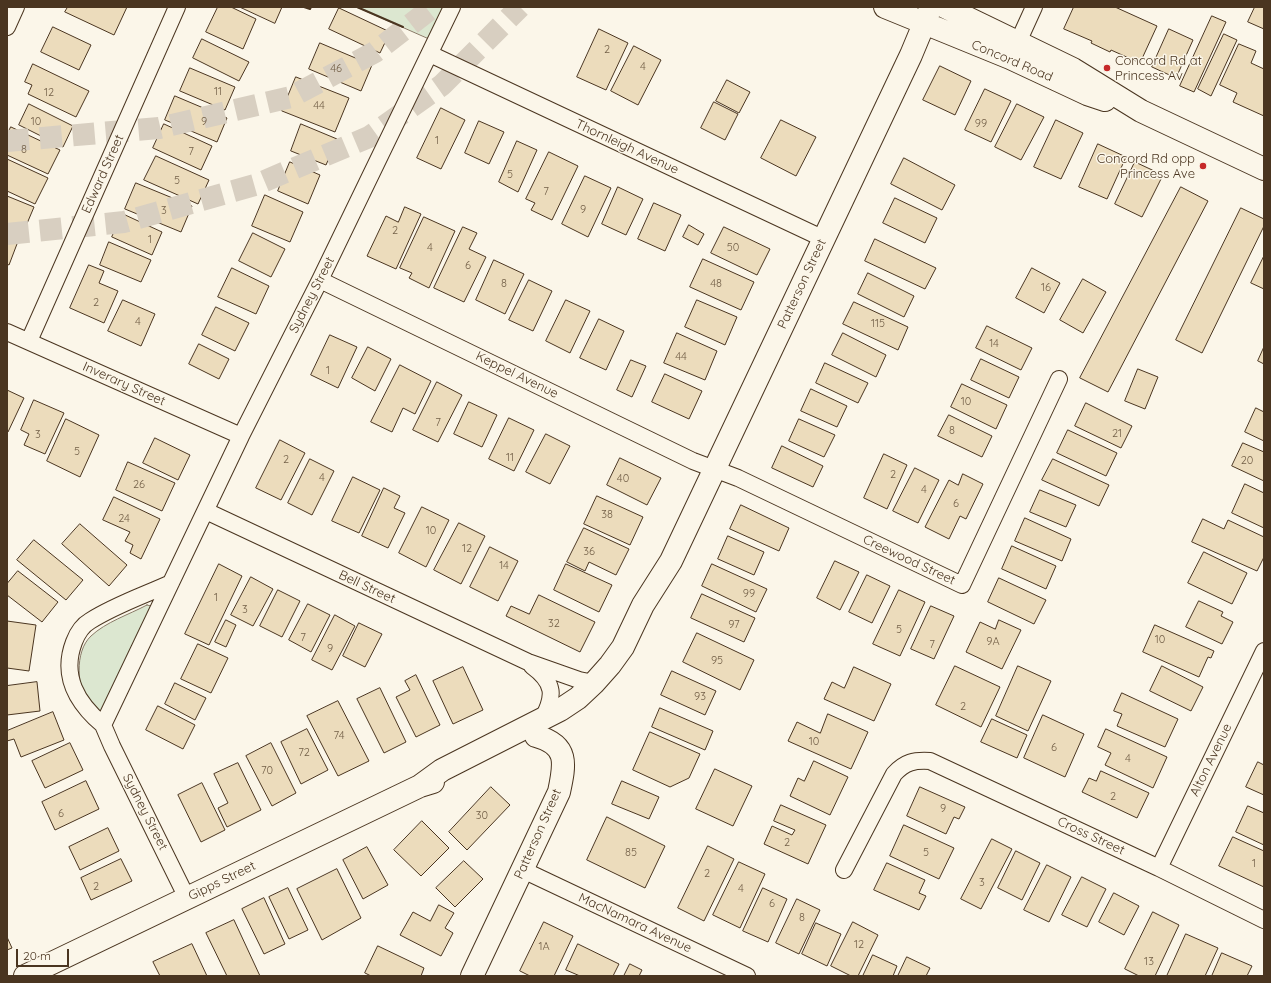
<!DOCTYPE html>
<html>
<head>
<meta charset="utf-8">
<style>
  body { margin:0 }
  #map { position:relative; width:1271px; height:983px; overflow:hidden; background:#fbf6e9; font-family:Quicksand,sans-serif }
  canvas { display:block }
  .frame { position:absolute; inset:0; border:8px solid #4a3520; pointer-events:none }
  .scale { position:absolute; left:16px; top:949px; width:53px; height:18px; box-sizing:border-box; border:2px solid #4a3520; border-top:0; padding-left:5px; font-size:12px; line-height:14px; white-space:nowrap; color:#4a3520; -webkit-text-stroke:3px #fbf6e9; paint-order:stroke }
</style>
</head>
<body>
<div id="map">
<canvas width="1271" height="983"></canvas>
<div class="frame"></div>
<div class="scale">20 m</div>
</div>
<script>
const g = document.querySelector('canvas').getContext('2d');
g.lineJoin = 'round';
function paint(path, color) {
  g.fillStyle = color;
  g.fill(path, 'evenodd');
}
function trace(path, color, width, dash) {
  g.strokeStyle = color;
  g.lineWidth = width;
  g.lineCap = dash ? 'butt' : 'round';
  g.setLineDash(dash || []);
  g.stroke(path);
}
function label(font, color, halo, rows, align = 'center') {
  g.font = font + ' Quicksand,sans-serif';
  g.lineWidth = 3;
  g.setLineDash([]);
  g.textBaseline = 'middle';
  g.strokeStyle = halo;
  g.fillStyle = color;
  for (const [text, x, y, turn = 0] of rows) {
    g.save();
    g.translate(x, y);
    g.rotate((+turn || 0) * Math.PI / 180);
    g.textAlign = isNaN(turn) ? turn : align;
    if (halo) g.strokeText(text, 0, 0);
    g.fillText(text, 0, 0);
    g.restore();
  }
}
const green = new Path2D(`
  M357 7H444L430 39Z
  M147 605 151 606 152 609 101 715C97 712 92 709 89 705 77 688 74 652 91 636 106 622 128 615 147 605Z`);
paint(green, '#dce7d0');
trace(green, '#887966', 1);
const building = new Path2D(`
  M68 7H127L114 35 65 12Z
  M218 7H231L256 19 243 49 206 32Z
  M240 7H282L275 23Z
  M1074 7H1115L1157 26 1140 63 1111 50 1110 52 1091 43 1092 41 1064 29Z
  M1255 7H1264V29L1248 22Z
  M339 8 390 32 380 53 329 29Z
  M1212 16 1226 22 1194 92 1180 86Z
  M53 27 91 45 79 70 41 52Z
  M599 29 628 43 606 90 577 77Z
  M1169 29 1193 40 1176 78 1152 67Z
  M1224 34 1237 40 1211 96 1198 89Z
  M202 39 249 62 239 81 193 58Z
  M320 43 372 65 361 91 309 69Z
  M1239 44 1256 51 1251 63 1264 69V116L1233 102 1237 93 1220 85Z
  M634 46 661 60 638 105 611 91Z
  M33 64 89 91 76 117 28 94 32 85 25 82Z
  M940 66 971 81 955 115 923 100Z
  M190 68 235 87 225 110 180 91Z
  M296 77 349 98 335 132 282 111Z
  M727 80 750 92 739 113 716 101Z
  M985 89 1011 101 991 142 965 130Z
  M175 96 227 118 217 142 165 120Z
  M714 102 738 114 725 140 701 128Z
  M29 104 73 126 63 147 19 125Z
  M1017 104 1044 117 1021 160 995 147Z
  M441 108 465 120 441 169 417 158Z
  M781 120 816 137 796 176 761 158Z
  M1056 120 1083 133 1061 179 1034 167Z
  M479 121 504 132 489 164 465 153Z
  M164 124 212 146 201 170 153 148Z
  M301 124 337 139 326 165 291 151Z
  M11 127 60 150 48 174 7 155V135Z
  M517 141 537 150 518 192 499 182Z
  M1098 144 1126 157 1107 199 1079 187Z
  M549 152 578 166 552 220 531 210 535 203 526 199Z
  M156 156 209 180 198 204 144 180Z
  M904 158 955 185 942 210 891 184Z
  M7 159 48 178 35 204 7 191Z
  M290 162 320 175 308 204 278 191Z
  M1135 162 1163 175 1142 217 1115 204Z
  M585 176 611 188 588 237 562 224Z
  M136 183 192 206 181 232 125 209Z
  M618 187 643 199 626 235 602 224Z
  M1181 187 1208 201 1108 392 1080 378Z
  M265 195 303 212 290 242 252 226Z
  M7 196 34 207 23 233 7 226Z
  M895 198 937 218 925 243 883 223Z
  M654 203 681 215 665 251 638 239Z
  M405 207 421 214 396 269 367 256 386 216 398 222Z
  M1241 208 1264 219V226L1202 353 1176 340Z
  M123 214 162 232 152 255 112 237Z
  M424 217 455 231 429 288 409 278 412 273 400 268Z
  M689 225 704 234 698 245 683 237Z
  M463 227 477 233 469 249 486 257 464 302 434 288Z
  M724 227 770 249 757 275 711 253Z
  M7 230 20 236 9 265 7 264Z
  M253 233 285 249 271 277 239 261Z
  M875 239 936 268 925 289 865 261Z
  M109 242 151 260 141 282 100 265Z
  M1264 256V289L1251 283Z
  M703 259 754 282 741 310 690 287Z
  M494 260 524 274 505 314 476 300Z
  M89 265 104 271 99 283 118 291 104 323 70 308Z
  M232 268 269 286 256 314 218 297Z
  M1032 268 1060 283 1044 313 1016 298Z
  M868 273 914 296 904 317 858 294Z
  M1083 279 1106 292 1083 333 1060 320Z
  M529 280 552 291 533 331 509 320Z
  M123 300 155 314 141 346 108 331Z
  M566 300 590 311 570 353 546 341Z
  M697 300 737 317 725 345 685 327Z
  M854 302 908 327 898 350 843 324Z
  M216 307 249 323 235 351 202 335Z
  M599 319 624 331 606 370 580 358Z
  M987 326 1032 348 1021 370 976 348Z
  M677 333 717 351 705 380 664 363Z
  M843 333 886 355 876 377 832 355Z
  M330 335 357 347 338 388 311 375Z
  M199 344 229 359 219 379 189 364Z
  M368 347 391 359 375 391 352 378Z
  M1264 347V364L1258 361Z
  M981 359 1019 377 1009 398 971 380Z
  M631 360 646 366 632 397 617 390Z
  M825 363 868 383 858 403 816 383Z
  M400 365 431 381 415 414 403 408 392 432 371 422Z
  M1138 369 1158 377 1145 409 1125 401Z
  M665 374 702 391 689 419 652 402Z
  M437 382 462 395 438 442 413 430Z
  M962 384 1007 405 996 429 951 407Z
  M811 389 847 406 837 427 801 411Z
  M7 390 24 398 8 432H7Z
  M34 400 64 413 45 454 24 445 29 434 21 430Z
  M469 402 497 415 482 447 454 434Z
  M1086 403 1132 426 1121 448 1075 426Z
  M1256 408 1264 412V441L1245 432Z
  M949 415 992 436 982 457 938 436Z
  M509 418 534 430 514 471 489 459Z
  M66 419 99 435 80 477 47 461Z
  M799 419 835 435 824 457 789 441Z
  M1068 430 1117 453 1106 476 1057 453Z
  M546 434 570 446 550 484 526 472Z
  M155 438 190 455 178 480 143 463Z
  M280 440 305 453 281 500 256 488Z
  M1243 443 1264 452V481L1232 466Z
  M782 446 823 466 813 487 772 468Z
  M884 454 907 465 887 509 864 498Z
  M620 458 661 478 647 505 607 485Z
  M310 459 334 471 312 515 288 503Z
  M1053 459 1109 485 1099 506 1042 480Z
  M128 462 175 483 162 511 116 490Z
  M915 468 939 480 918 523 893 511Z
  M963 474 983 484 966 519 960 516 949 539 925 527 949 480 958 485Z
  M353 477 380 490 359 533 332 521Z
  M1245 484 1264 493V528L1232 513Z
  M384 488 400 496 394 508 405 513 388 548 362 536Z
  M1040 490 1076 505 1066 527 1030 512Z
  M597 496 643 517 630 545 584 524Z
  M114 497 160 519 141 559 130 553 133 545 125 541 130 532 103 520Z
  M741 505 789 528 779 551 730 529Z
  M422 507 449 520 426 567 399 553Z
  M1025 518 1071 539 1062 561 1015 541Z
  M1203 519 1224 529 1228 520 1264 537V557L1257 571 1192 542Z
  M459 523 485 536 461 584 434 570Z
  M80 524 127 565 109 586 62 544Z
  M584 528 629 549 616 575 589 562 585 571 567 562Z
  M728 536 764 552 754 575 718 559Z
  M34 540 83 580 66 600 17 560Z
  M1012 546 1056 566 1046 589 1002 569Z
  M490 547 518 561 498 601 470 587Z
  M1204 552 1247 573 1232 604 1188 583Z
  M835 561 859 572 840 610 817 598Z
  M219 564 242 576 209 645 185 634Z
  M566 564 612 585 599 612 554 590Z
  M712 564 767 589 756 612 702 586Z
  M18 571 58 602 42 622 7 595V584Z
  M867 575 890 586 872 623 849 612Z
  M251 577 273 589 253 626 231 615Z
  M999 578 1046 600 1034 624 988 602Z
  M278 590 300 601 282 637 260 626Z
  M899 590 925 602 900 656 873 644Z
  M702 594 755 618 744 642 691 618Z
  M539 595 595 622 580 652 506 616 511 606 529 614Z
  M1199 601 1223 612 1221 616 1233 622 1222 644 1186 627Z
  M308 604 330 615 311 652 289 640Z
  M931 606 954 616 934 659 911 649Z
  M335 615 355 626 332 670 312 660Z
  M226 620 236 625 226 647 215 642Z
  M999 620 1021 630 1002 669 966 652 980 622 995 629Z
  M7 621 36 625 29 671 7 668Z
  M359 623 382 634 365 667 343 656Z
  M1155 625 1214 651 1211 658 1208 657 1199 677 1143 652Z
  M697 633 754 660 740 690 683 662Z
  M198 644 228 658 211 693 181 679Z
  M955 666 1000 687 981 727 936 705Z
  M1018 666 1051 681 1028 731 996 716Z
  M1162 666 1203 687 1191 711 1150 691Z
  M463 667 483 710 453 724 433 681Z
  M854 667 891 684 874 721 824 699 832 682 844 688Z
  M672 671 716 691 705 715 661 695Z
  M416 675 440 725 416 737 396 697 410 690 405 681Z
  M37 682 40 711 7 715V686Z
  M175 683 206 698 195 720 165 704Z
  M380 688 406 742 384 753 357 699Z
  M1122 693 1178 719 1165 747 1117 726 1122 714 1114 711Z
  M338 701 369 761 338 776 307 716Z
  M158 706 195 725 183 749 146 730Z
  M660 708 713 731 705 750 652 727Z
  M53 712 64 740 21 757 14 739 7 741V731Z
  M828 714 868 732 851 769 788 741 797 722 820 733Z
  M1043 715 1084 734 1065 777 1024 758Z
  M992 719 1027 735 1017 758 981 742Z
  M307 729 328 770 301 784 281 742Z
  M1106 729 1167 757 1153 788 1105 765 1111 753 1098 747Z
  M650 732 700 754 689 778 670 787 633 770Z
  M70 743 83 770 45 788 32 761Z
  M271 743 296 793 272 806 246 756Z
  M814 761 848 777 830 815 790 796 798 778 804 781Z
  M1258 762 1264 765V795L1246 787Z
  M238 763 261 810 227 827 218 808 228 803 214 774Z
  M715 769 752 786 733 826 696 809Z
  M1101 771 1149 793 1137 818 1082 792 1089 778 1096 781Z
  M86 781 99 809 55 830 42 802Z
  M622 781 659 797 649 819 612 804Z
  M202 783 225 830 201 842 178 795Z
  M491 787 510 805 467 850 449 832Z
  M920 787 965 807 959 819 954 817 946 834 907 816Z
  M781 805 826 825 808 864 764 844 772 826 792 835 795 830 774 821Z
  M1248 806 1264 813V845L1236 832Z
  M607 817 665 846 645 888 587 860Z
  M422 821 449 848 421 876 394 850Z
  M904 825 954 848 939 879 890 856Z
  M108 828 119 851 80 870 69 847Z
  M1233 837 1264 851V887L1219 866Z
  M992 839 1012 849 981 909 961 899Z
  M708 846 734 859 704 921 678 908Z
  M367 847 388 885 363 899 343 860Z
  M1016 851 1040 863 1022 900 998 888Z
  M121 859 132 881 91 900 81 878Z
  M464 861 483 879 455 907 436 888Z
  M739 862 765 874 740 928 713 915Z
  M887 863 925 880 919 893 926 896 919 910 874 890Z
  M1047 865 1071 877 1049 922 1024 910Z
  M337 869 361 918 322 940 297 889Z
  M1082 877 1106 889 1087 927 1062 915Z
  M288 888 308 930 289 939 269 897Z
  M763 888 787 899 768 942 743 931Z
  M1114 893 1139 906 1124 935 1099 922Z
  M264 898 285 944 264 954 242 909Z
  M797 899 820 910 799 954 776 943Z
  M439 905 454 913 445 928 453 933 441 956 400 935 413 912 430 921Z
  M1153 912 1179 925 1155 976H1139L1125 969Z
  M234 920 260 976H227L206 933Z
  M544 922 573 936 554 976H530L520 971Z
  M853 922 878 935 858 976H851L831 966Z
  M816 923 841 934 827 966 802 954Z
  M1186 934 1218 948 1205 976H1167Z
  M7 937 12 948 7 950Z
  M192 944 207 976H160L153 962Z
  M578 944 619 964 613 976H580L566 970Z
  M378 946 424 968 421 976H371L365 973Z
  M1222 953 1252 966 1247 976H1212Z
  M873 955 897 966 893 976H863Z
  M907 957 930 968 926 976H898Z
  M630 964 642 970 639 976H624Z`);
paint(building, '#ecdcbc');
trace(building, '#4a3520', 1);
trace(new Path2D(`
  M7 141 159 128 291 97 375 52 433 7
  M7 234 124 222 255 185 369 137 442 85 520 7`), '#d8cfc1', 22, [22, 11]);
const street = new Path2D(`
  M7 27 16 7
  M1014 51 1034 7
  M430 54 824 239
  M320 280 693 461 738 478 962 585 1059 379
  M7 332 241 436
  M29 341 177 7
  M206 511 528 662 579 680 594 683
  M532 666C555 683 555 696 542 720
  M103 725C77 703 61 676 74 642 77 634 83 625 90 621 115 605 145 595 171 583
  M1159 868 1264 651
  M523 870 747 976
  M844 870 894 774C905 762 914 760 930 761L1159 868 1264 920
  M187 898 112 746 103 725 241 436 320 280 452 7`);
const secondary = new Path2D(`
  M472 976 559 792C565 764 569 745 536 736`);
const primary = new Path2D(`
  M885 7 1010 58 1087 94 1105 100
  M945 7 1073 69 1141 111 1264 169
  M420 786 442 770 560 710 578 698 594 683 610 665 623 647 643 605 671 561 911 55 931 7
  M25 976 420 786 433 782`);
trace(street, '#4a3520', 18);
trace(secondary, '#4a3520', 24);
trace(primary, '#4a3520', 24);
trace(street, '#fbf6e9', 16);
trace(secondary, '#fbf6e9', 22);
trace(primary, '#fbf6e9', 22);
trace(new Path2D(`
  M304 7 310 9 311 7
  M357 7 403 27`), '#4a3520', 2);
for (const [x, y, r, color] of [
  [1107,68,4,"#c62828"],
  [1203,166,4,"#c62828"]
]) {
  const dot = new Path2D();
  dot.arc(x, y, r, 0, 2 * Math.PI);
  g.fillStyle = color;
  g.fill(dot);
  trace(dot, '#fbf6e9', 1.5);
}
label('11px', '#725f47', null, [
  ["2",607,50],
  ["4",643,67],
  ["46",336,69],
  ["11",218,92],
  ["12",49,93],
  ["44",319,106],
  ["10",36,122],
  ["9",204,122],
  ["99",981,124],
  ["1",437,141],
  ["8",24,150],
  ["7",191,152],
  ["5",510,175],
  ["5",177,181],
  ["7",546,192],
  ["9",583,210],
  ["3",164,211],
  ["2",395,231],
  ["1",150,240],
  ["4",430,248],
  ["50",733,248],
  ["6",468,266],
  ["8",504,284],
  ["48",716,284],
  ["16",1046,288],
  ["2",96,303],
  ["4",138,322],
  ["115",878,324],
  ["14",994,344],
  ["44",681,357],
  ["1",328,371],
  ["10",966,402],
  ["7",438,423],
  ["8",952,431],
  ["21",1117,434],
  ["3",38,435],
  ["5",77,452],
  ["11",510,458],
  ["2",286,460],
  ["20",1247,461],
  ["2",893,475],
  ["4",322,478],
  ["40",623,479],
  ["26",139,485],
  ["4",924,490],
  ["6",956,504],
  ["38",607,515],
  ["24",124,519],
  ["10",431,531],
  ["12",467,549],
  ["36",589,552],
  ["14",504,566],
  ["99",749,594],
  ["1",216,598],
  ["3",245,610],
  ["32",554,624],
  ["97",734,625],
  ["5",899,630],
  ["7",303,638],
  ["10",1160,640],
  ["9A",993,642],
  ["7",932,645],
  ["9",330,649],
  ["95",717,661],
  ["93",700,697],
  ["2",963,707],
  ["74",339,736],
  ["10",814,742],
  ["6",1054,748],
  ["72",304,753],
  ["4",1128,759],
  ["70",267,771],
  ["2",1113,797],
  ["9",943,809],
  ["6",61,814],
  ["30",482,816],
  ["2",787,843],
  ["85",631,853],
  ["5",926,853],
  ["1",1254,864],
  ["2",707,874],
  ["3",982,883],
  ["2",96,887],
  ["4",741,889],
  ["6",772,904],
  ["8",802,918],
  ["12",859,945],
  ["1A",544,947],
  ["13",1149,962]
]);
label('13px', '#4a3520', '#fbf6e9', [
  ["Concord Road",1012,61,23],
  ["Thornleigh Avenue",627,147,25],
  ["Edward Street",103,174,-66],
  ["Patterson Street",802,284,-65],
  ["Sydney Street",312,295,-63],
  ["Keppel Avenue",517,375,26],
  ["Inverary Street",124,384,24],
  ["Creewood Street",909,560,25],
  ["Bell Street",367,587,25],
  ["Alton Avenue",1211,760,-64],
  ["Sydney Street",145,812,63],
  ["Patterson Street",538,834,-66],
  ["Cross Street",1091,836,25],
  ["Gipps Street",222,881,-26],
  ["MacNamara Avenue",635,923,25]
]);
label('13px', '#4a3520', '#fbf6e9', [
  ["Concord Rd at",1115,61],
  ["Princess Av",1115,76],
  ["Concord Rd opp",1195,159,"right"],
  ["Princess Ave",1195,174,"right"]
], 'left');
</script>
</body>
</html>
